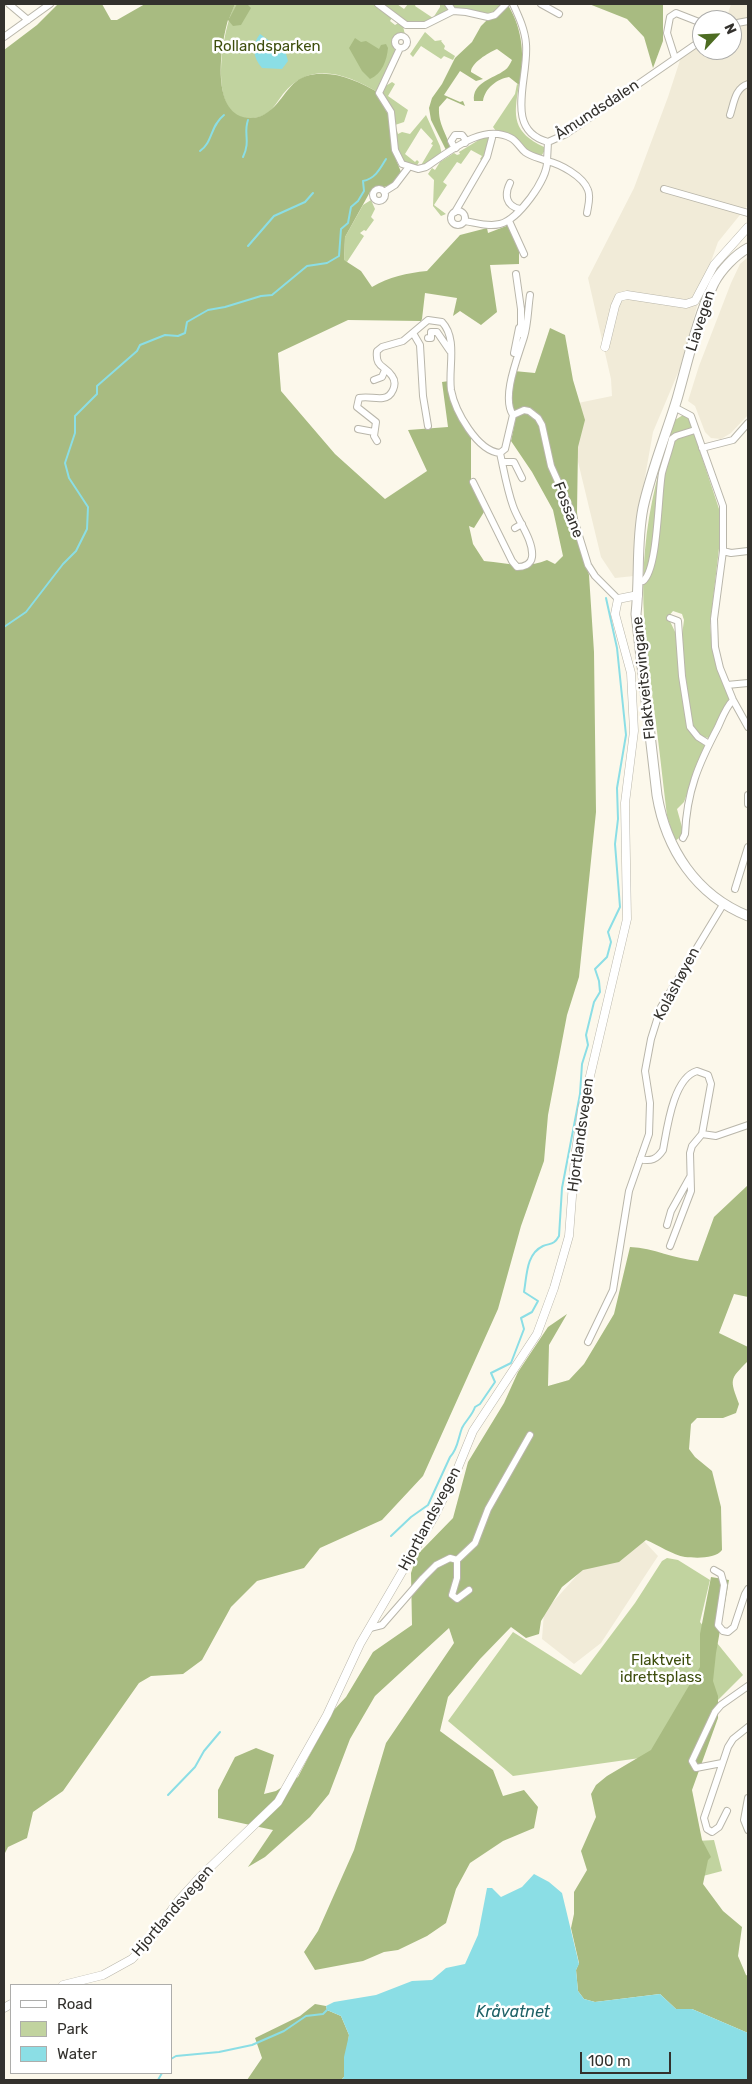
<!DOCTYPE html>
<html>
<head>
<meta charset="utf-8">
<style>
  body { margin:0 }
  #map { position:relative; width:752px; height:2084px; overflow:hidden; background:#fcf8eb; font-family:Rubik,sans-serif }
  canvas { display:block }
  .frame { position:absolute; inset:0; border:5px solid #33312d; pointer-events:none }
  .legend { position:absolute; left:10px; top:1984px; width:162px; height:90px; box-sizing:border-box; background:#fff; border:1px solid #adadab; margin:0; padding:6px 9px; list-style:none; font-size:15px; color:#33312d }
  .legend li { display:flex; align-items:center; gap:10px; height:25px }
  .legend b { width:25px; border:1px solid #adadab }
  .north { position:absolute; left:692px; top:10px; width:50px; height:50px; box-sizing:border-box; background:#fff; border:1px solid #adadab; border-radius:50%; rotate:65deg; font-size:14px; font-weight:700; line-height:20px; text-align:center; color:#33312d }
  .north::after { content:''; display:block; margin:auto; width:18px; height:22px; background:#4d6c22; clip-path:polygon(50% 0,100% 100%,50% 72%,0 100%) }
  .scale { position:absolute; left:580px; top:2052px; width:91px; height:22px; box-sizing:border-box; border:2px solid #33312d; border-top:0; padding-left:6px; font-size:15px; line-height:18px; white-space:nowrap; color:#33312d; -webkit-text-stroke:4px #fff; paint-order:stroke }
</style>
</head>
<body>
<div id="map">
<canvas width="752" height="2084"></canvas>
<div class="frame"></div>
<ul class="legend">
<li><b style="height:6px;background:#fff"></b>Road</li>
<li><b style="height:14px;background:#c1d39f"></b>Park</li>
<li><b style="height:14px;background:#8bdee5"></b>Water</li>
</ul>
<div class="north">N</div>
<div class="scale">100 m</div>
</div>
<script>
const g = document.querySelector('canvas').getContext('2d');
g.lineJoin = 'round';
function paint(path, color) {
  g.fillStyle = color;
  g.fill(path, 'evenodd');
}
function trace(path, color, width, dash) {
  g.strokeStyle = color;
  g.lineWidth = width;
  g.lineCap = dash ? 'butt' : 'round';
  g.setLineDash(dash || []);
  g.stroke(path);
}
function label(font, color, halo, rows, align = 'center') {
  g.font = font + ' Rubik,sans-serif';
  g.lineWidth = 5;
  g.setLineDash([]);
  g.textBaseline = 'middle';
  g.strokeStyle = halo;
  g.fillStyle = color;
  for (const [text, x, y, turn = 0] of rows) {
    g.save();
    g.translate(x, y);
    g.rotate((+turn || 0) * Math.PI / 180);
    g.textAlign = isNaN(turn) ? turn : align;
    if (halo) g.strokeText(text, 0, 0);
    g.fillText(text, 0, 0);
    g.restore();
  }
}
paint(new Path2D(`
  M731 4H748V205L718 242 704 281 680 368 653 432 637 522 634 576 615 578 601 557 573 441 578 403 612 396 611 379 588 278 634 188 668 97 684 48 702 36V50H732V20H726Z
  M748 257V415L731 433 721 439 711 438 705 432 695 406 688 401 699 366 731 283 740 264Z
  M643 1540 658 1556 601 1643 574 1664 542 1639 544 1612 599 1551Z`), '#f1ebd8');
paint(new Path2D(`
  M235 4H376L393 16 390 21 395 25 400 22 403 26 405 35H397L394 39 395 51 379 93C346 74 311 60 283 94 276 103 271 114 259 117 203 131 222 29 235 4Z
  M380 4H397L404 9 408 4H416L415 6 433 18 440 7V4H446L453 11 433 22 405 23Z
  M449 4H504C499 8 494 13 487 15 478 18 457 9 449 4Z
  M425 32 435 41 442 40 441 41 445 46 444 49 455 56 453 60 444 56 441 59 421 46 413 57 410 54Z
  M392 82 395 84 388 96 408 110 404 122 395 125 398 134 402 132 410 134 426 115 440 146 442 155 420 167 433 145 431 144 433 141 421 128 405 154 415 162 417 160 419 162 416 167C390 162 400 138 393 118 391 110 386 101 382 93L384 87Z
  M517 84 519 85C513 118 513 132 544 147L545 150 542 155 537 156 496 131 493 127 515 94Z
  M482 138H490L483 162 480 159 482 156 471 150 461 164 457 162 443 182 447 185 434 205 446 214 441 216 433 206 434 180 428 174 432 168 435 170 440 162 454 153 457 155 460 154 459 152Z
  M371 200 375 209 371 217 374 220 366 231 364 230 360 233 364 236 347 262 344 261 345 237 363 205Z
  M683 415 689 418 721 515 720 540 710 625 712 645 729 699 709 738 702 737 693 730 681 643 684 620 682 614 673 611 668 617 677 636 692 735 705 746 684 802 677 809 682 827V836L675 841 667 816C662 775 658 735 652 694 646 646 640 598 645 550 649 505 660 462 675 420Z
  M667 1558 678 1560 710 1580 700 1622 743 1675 715 1703 654 1756 513 1776 448 1721 513 1632 581 1675 635 1603 662 1561Z
  M714 1840 722 1871 703 1876 697 1841Z`), '#c1d39f');
paint(new Path2D(`
  M58 4H102L111 20H117L145 4H235L229 19 237 4H247L251 8 241 25 233 26 228 20C221 44 211 108 243 117 250 119 259 118 265 114 284 103 287 80 310 75 335 70 358 81 379 93V98L390 118 395 157 401 172C393 189 384 185 370 192L345 237 344 260 361 271 372 287C389 277 407 273 427 271L460 235 487 228 488 233 509 225 519 245V264L490 265 497 312 481 325 460 311 453 316 457 298 425 293 422 319 421 321 348 320 278 353 281 391 335 454 385 499 427 471 408 430 448 427 442 382 449 381 455 400 471 429V480L484 512 474 528 469 526 473 544 484 561C505 563 527 569 547 560L555 564 563 556 553 510 532 472 511 441 516 417 507 404 514 371 535 373 550 328 565 335 573 380 585 420 578 447 577 512 580 542 589 575 594 652 596 812 579 977 567 1015 548 1115 544 1161 521 1226 498 1309 423 1476 382 1520 320 1548 304 1568 257 1581 231 1607 202 1660 183 1674 151 1676 139 1683 63 1791 33 1812 27 1838 8 1847 4 1855V50L37 25Z
  M589 4H663V41L653 68 644 37 627 19Z
  M508 5C523 30 525 57 519 85L509 77C497 79 485 88 483 101H474C472 82 493 79 505 70 508 68 510 64 512 60L497 49C488 53 471 63 471 72L483 79 476 81 460 71 444 95 460 102 463 101 465 106 447 98 439 107C438 125 447 133 450 148L446 150 431 120 429 108 432 98 442 84 455 58 472 42 481 26 487 20 493 18Z
  M355 38 361 42 366 41 379 49 381 45 386 44 388 48C387 60 382 74 370 79L362 71 349 48Z
  M748 1185V1297L734 1294 719 1333 748 1347V1361C729 1380 730 1379 739 1404L736 1413 723 1418H697L691 1424 689 1449 695 1457 712 1471 721 1507 722 1550C716 1559 696 1558 685 1557 673 1555 658 1545 646 1540L619 1562 583 1570 562 1587 541 1621 539 1634 526 1638 511 1627 480 1659 448 1697 440 1731 493 1770 503 1796 524 1790 538 1807 534 1828 503 1841 470 1863 456 1889 446 1923 427 1936 398 1950 384 1952 363 1961 315 1970 304 1952 318 1931 354 1850 386 1743 454 1643 449 1628 375 1696 350 1739 329 1794 310 1817 265 1857 248 1867 273 1830 218 1818V1790L235 1757 256 1748 274 1755 264 1794 276 1791 298 1777 332 1712 346 1697 373 1652 412 1625 411 1573 417 1555 453 1518 468 1462 504 1403 518 1372 548 1327 567 1314 549 1345 548 1386 569 1380 584 1364 614 1314 630 1247C654 1248 674 1259 698 1261L714 1217Z
  M711 1577 729 1580 716 1653 713 1681 718 1696V1718L692 1790 702 1840 711 1857 708 1860 703 1884 723 1911 742 1927 738 1956 746 1975 748 1976V2033L692 2009H676L660 1994 595 2002 584 1999 578 1991 576 1970 579 1963 571 1928 574 1914V1892L587 1870 581 1851 596 1817 591 1794 596 1785 607 1776 651 1750 700 1667V1634Z
  M315 2004 326 2006 327 2010 341 2016 349 2035 344 2077 341 2080H247L262 2058 255 2038 300 2016Z`), '#a8bb81');
paint(new Path2D(`
  M260 34 271 42 278 43 284 47 288 61 282 69 262 68C253 58 251 45 260 34Z
  M534 1874 549 1882 562 1893 579 1964 576 1970 578 1991 584 1999 595 2002 660 1994 676 2009H692L748 2033V2080H341L344 2077V2057L349 2035 341 2016 327 2010 326 2006 334 2002 376 1995 412 1981 432 1980 446 1968 465 1964 478 1935 487 1888H492L501 1897 522 1887Z`), '#8bdee5');
trace(new Path2D(`
  M253 42 255 43
  M200 151C213 142 210 126 224 115
  M243 157C251 140 243 134 248 120
  M248 246 274 216 305 202 313 193
  M4 627 26 612 63 564 76 551 87 529 88 507 69 478 65 463 75 433V416L97 394V386L137 351 140 345 165 335 178 336 185 333 187 322 208 310 225 307 261 296 272 295 307 266 327 263 339 256 341 229 348 223 351 207 358 201 364 191 363 181C375 179 380 169 386 159
  M391 1536 411 1517 428 1505 450 1457C458 1449 458 1438 462 1428 466 1420 472 1416 475 1407L480 1404 495 1382 491 1373 511 1363 524 1329 521 1318 532 1312 538 1301 524 1292C527 1275 526 1254 543 1246 551 1243 554 1245 559 1236L562 1188 580 1094 582 1064 588 1045 586 1035 594 1002 600 992 599 981 595 969 607 957 611 942 608 932 620 907 615 844 618 819 617 788 626 735 617 648 606 598
  M168 1795 195 1767 204 1751 220 1732
  M171 2059 176 2056 219 2052 252 2045 284 2031 306 2016 323 2014 327 2010
  M158 2080 162 2073`), '#8bdee5', 2);
const minor = new Path2D(`
  M9 4 28 20
  M378 4 406 25H425L453 11 466 12 488 17 495 15 506 4
  M448 4 453 11
  M513 4C519 17 525 30 526 44 529 79 503 130 548 142L566 134 702 40
  M541 4 559 14
  M732 24 748 21
  M395 42a6 6 0 1 1 12 0a6 6 0 1 1-12 0Z
  M4 37 50 4
  M400 48 379 93 391 112 395 150 402 164 418 169 426 167C450 151 483 123 511 138 517 141 520 148 525 152 532 157 540 158 547 161L548 142
  M675 58 667 33 670 17 676 13 699 22
  M730 115C734 103 735 88 748 84
  M456 148 453 145 451 141 455 135H462L465 139V143
  M510 183C504 195 506 206 520 209
  M664 189 748 213
  M373 195a6 6 0 1 1 12 0a6 6 0 1 1-12 0Z
  M384 192 395 185 408 168
  M451 218a7 7 0 1 1 14 0a7 7 0 1 1-14 0Z
  M455 212 487 157 492 138
  M465 221C477 223 488 227 500 224 518 220 548 179 547 161 560 164 583 176 588 190 591 197 588 206 587 213
  M509 221 524 254
  M516 274 521 309V334
  M413 333 420 345 423 396 428 426
  M428 338H431V332H437L450 351
  M514 353 519 328
  M374 380 382 377 385 370
  M674 407 691 416 723 506V551L714 619 715 647 720 668 733 700 748 727
  M513 415C501 397 518 357 524 337 528 324 528 308 530 295
  M358 429 374 432
  M377 441 374 436 376 422 357 407 359 398C367 396 375 399 383 398 392 397 398 384 392 376 385 365 375 368 377 351L382 347 403 341 428 320 442 322C458 339 448 368 451 390 455 411 477 451 500 453L505 449 513 415 524 410 529 411 538 418 542 425 551 466 572 513 588 565 595 576 618 599
  M702 448 733 440 748 423
  M502 462H514L522 478
  M473 482 512 561 517 567C523 567 531 565 532 557 534 541 518 521 513 506 507 489 504 471 500 453
  M515 528 522 524
  M723 551 731 553 748 551
  M643 581C658 570 658 495 662 473 665 462 669 451 672 439L676 436 695 430
  M670 618 678 621 682 676 690 727 698 737 709 744
  M727 685 748 683
  M748 795V804
  M683 838 685 834C687 791 698 765 718 727 722 718 726 707 733 700
  M735 889 748 847
  M702 1134 716 1136 748 1125
  M640 1159C651 1162 657 1159 663 1150 667 1129 673 1078 697 1071L708 1075 711 1084 702 1134 692 1146 690 1153 691 1191 670 1246
  M667 1225 671 1211 690 1177
  M588 1342 613 1290 629 1191 649 1134 650 1103 645 1071 651 1039 661 1007 724 903
  M457 1560V1578L452 1595 457 1599 469 1590
  M714 1570 721 1574 724 1585 718 1625 723 1631 728 1632 734 1627 745 1594 748 1589
  M370 1628 382 1625 423 1578 436 1565 450 1558 457 1560 475 1543 488 1509 530 1435
  M722 1763 696 1768 692 1761 715 1712 721 1705 748 1686
  M748 1798 744 1820 748 1830
  M727 1811 719 1827 712 1832 707 1829 704 1818 728 1747 733 1739 748 1727`);
const tertiary = new Path2D(`
  M605 347 615 306 619 297 627 295 686 304 695 301 714 265 748 227
  M63 1985 103 1975 132 1959 149 1941 179 1900 200 1877 278 1802 327 1715 360 1644 434 1517 455 1475 473 1431 537 1334 554 1288 569 1236 575 1157 582 1110 627 919 625 803 634 731 631 673 615 614 618 599 638 595
  M4 2008 11 2004`);
const secondary = new Path2D(`
  M748 248C735 255 721 270 714 283 698 315 687 364 677 399 666 435 651 471 643 508 636 543 640 579 636 614L657 795C666 849 696 895 748 916`);
trace(minor, '#b9b6aa', 8);
trace(tertiary, '#b9b6aa', 9);
trace(secondary, '#b9b6aa', 11);
trace(minor, '#fff', 6);
trace(tertiary, '#fff', 8);
trace(secondary, '#fff', 9);
label('15px', '#3e4e0d', '#fff', [
  ["Rollandsparken",267,47],
  ["Flaktveit",661,1661],
  ["idrettsplass",661,1678]
]);
label('15px', '#33312d', '#fff', [
  ["Åmundsdalen",597,110,-33],
  ["Liavegen",701,321,-72],
  ["Fossane",568,510,69],
  ["Flaktveitsvingane",644,678,-96],
  ["Kolåshøyen",677,984,-62],
  ["Hjortlandsvegen",581,1135,-82],
  ["Hjortlandsvegen",430,1519,-62],
  ["Hjortlandsvegen",173,1911,-49]
]);
label('italic 16px', '#1e6267', '#fff', [
  ["Kråvatnet",513,2012]
]);
</script>
</body>
</html>
